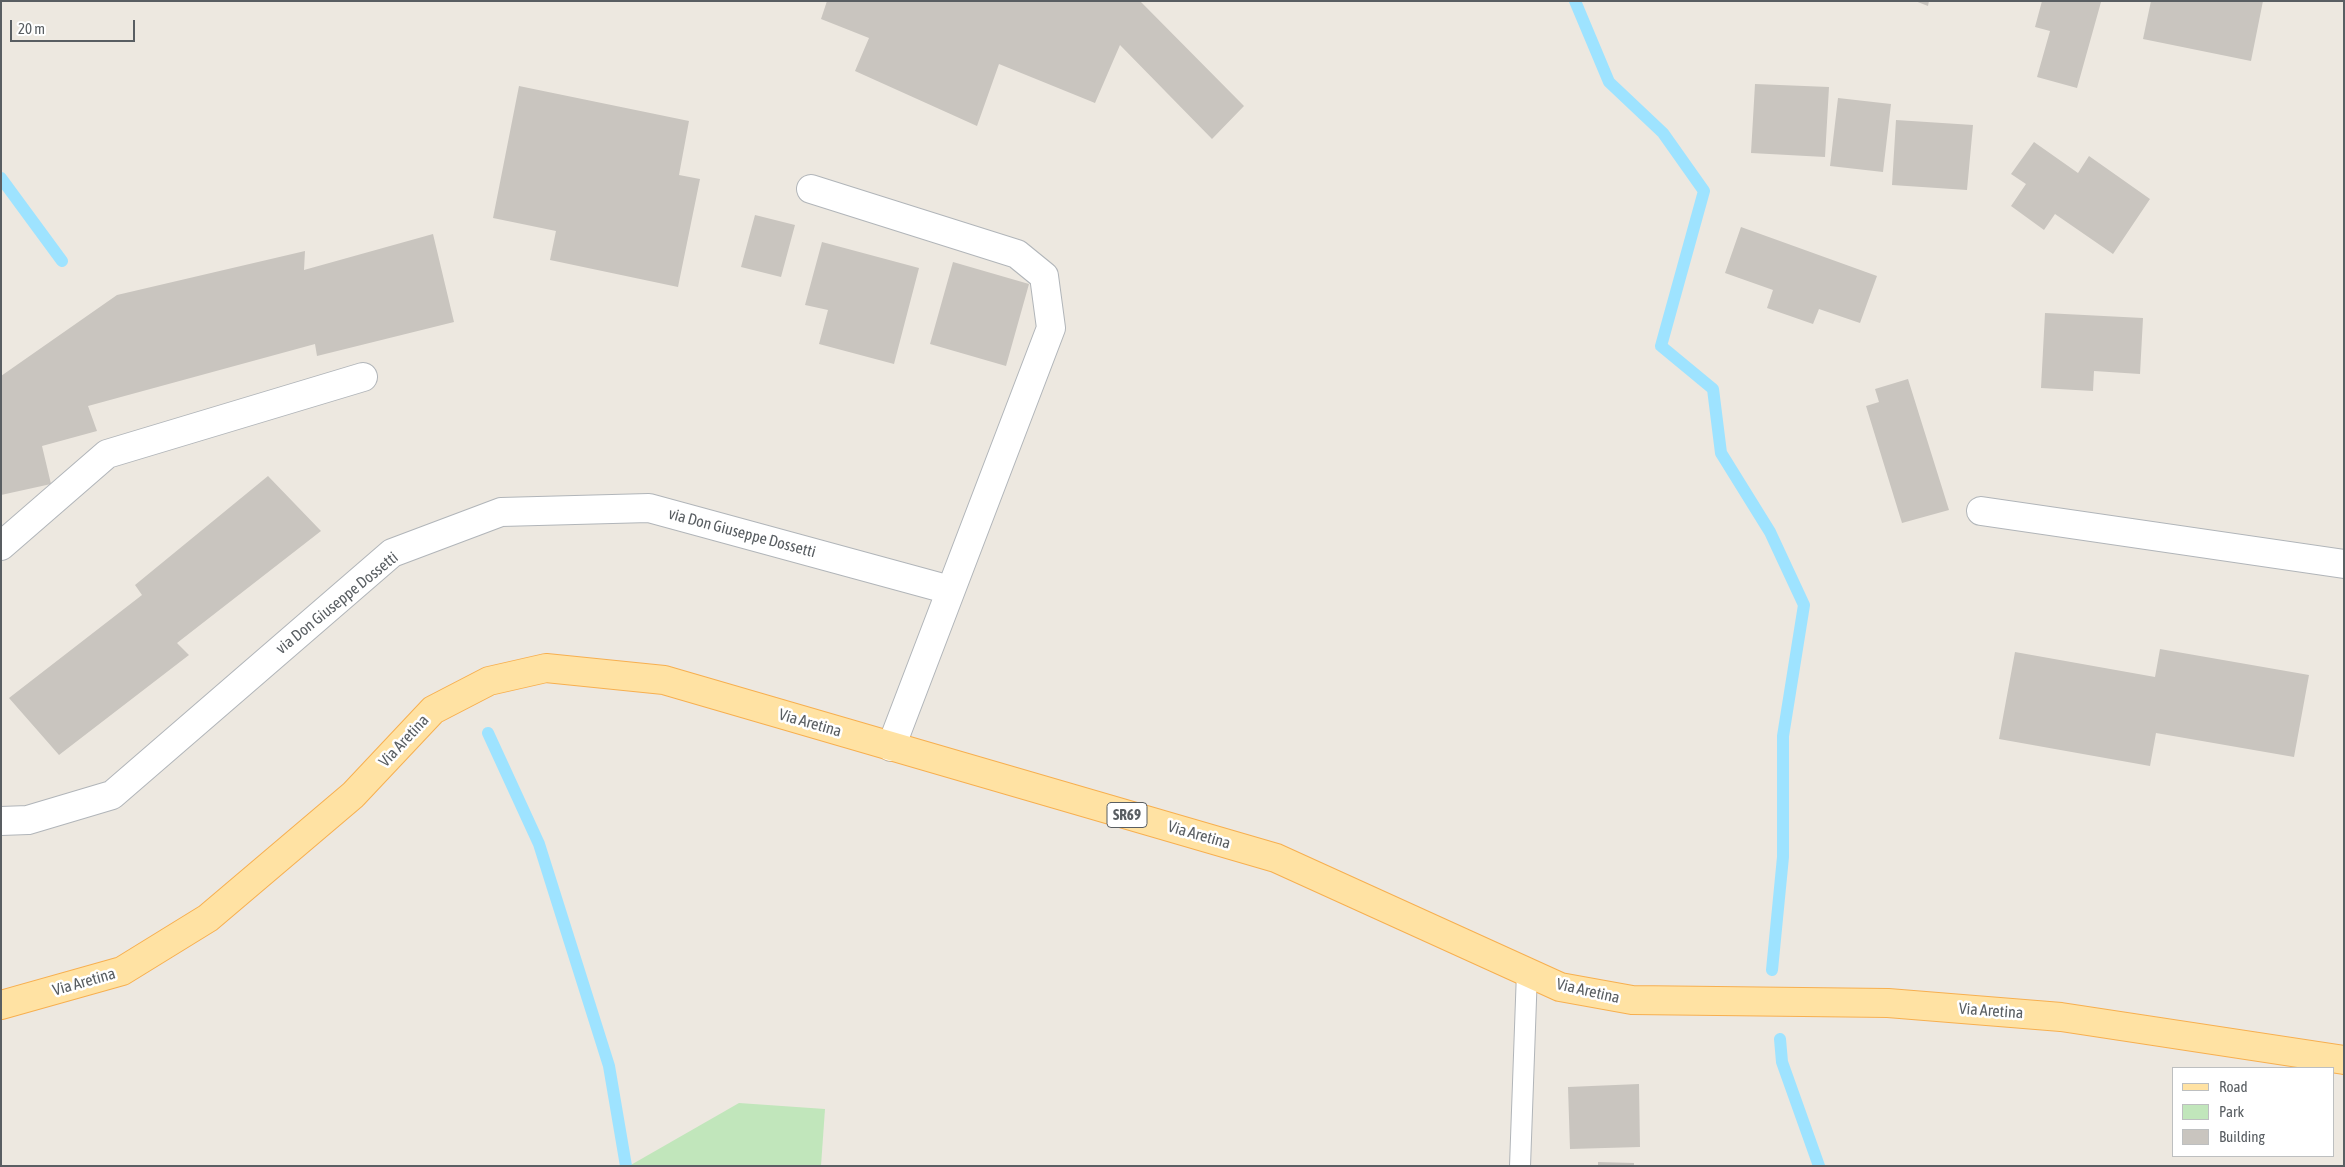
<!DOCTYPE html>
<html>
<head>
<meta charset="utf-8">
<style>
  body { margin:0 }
  #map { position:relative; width:2345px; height:1167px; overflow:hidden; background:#ede8e0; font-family:"Asap Condensed",sans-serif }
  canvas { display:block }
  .frame { position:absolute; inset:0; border:2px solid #595e62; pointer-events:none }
  .legend { position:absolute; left:2172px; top:1067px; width:162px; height:90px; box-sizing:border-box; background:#fff; border:1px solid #bdbfc0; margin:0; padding:6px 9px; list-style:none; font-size:15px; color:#595e62 }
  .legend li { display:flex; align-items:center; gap:10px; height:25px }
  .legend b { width:25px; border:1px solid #bdbfc0 }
  .scale { position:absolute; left:10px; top:20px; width:125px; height:22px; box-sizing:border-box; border:2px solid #595e62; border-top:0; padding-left:6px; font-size:15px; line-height:18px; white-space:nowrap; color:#595e62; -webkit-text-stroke:4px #fff; paint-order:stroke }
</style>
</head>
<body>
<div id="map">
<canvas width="2345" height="1167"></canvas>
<div class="frame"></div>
<ul class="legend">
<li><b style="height:6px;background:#ffe2a3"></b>Road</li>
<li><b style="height:14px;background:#c1e6bb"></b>Park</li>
<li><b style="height:14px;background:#c9c5bf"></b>Building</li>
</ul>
<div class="scale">20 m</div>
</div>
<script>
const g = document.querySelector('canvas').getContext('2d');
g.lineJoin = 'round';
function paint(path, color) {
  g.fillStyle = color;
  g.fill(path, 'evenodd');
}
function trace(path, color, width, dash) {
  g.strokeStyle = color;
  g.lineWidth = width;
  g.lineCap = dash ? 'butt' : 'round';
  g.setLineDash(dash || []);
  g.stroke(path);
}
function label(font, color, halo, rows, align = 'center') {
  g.font = font + ' "Asap Condensed",sans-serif';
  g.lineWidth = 5;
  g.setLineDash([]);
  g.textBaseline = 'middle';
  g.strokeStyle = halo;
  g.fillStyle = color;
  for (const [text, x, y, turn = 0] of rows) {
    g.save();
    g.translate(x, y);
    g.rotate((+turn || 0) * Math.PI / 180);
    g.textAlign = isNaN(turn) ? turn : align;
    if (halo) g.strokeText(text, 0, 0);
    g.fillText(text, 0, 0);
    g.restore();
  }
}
paint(new Path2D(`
  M739 1103 825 1109 821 1166H629Z`), '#c1e6bb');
trace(new Path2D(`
  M1575 1 1609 82 1663 133 1704 191 1661 346 1713 389 1721 453 1770 532 1804 605 1783 736V857L1772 970
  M1 178 62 261
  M488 733 539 844 609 1066 626 1166
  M1780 1039 1782 1062 1819 1166`), '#9ee3ff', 12);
paint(new Path2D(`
  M827 1H1140L1244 106 1212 139 1120 45 1095 103 999 64 977 126 855 71 869 38 821 19Z
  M1915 1H1929L1928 6Z
  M2042 1 2101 2 2077 88 2037 77 2050 31 2035 27Z
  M2151 1H2263L2251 61 2143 39Z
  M1755 84 1829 87 1825 157 1751 153Z
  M519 86 689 121 679 175 700 179 678 287 550 260 556 231 493 218Z
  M1838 98 1891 104 1883 172 1830 166Z
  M1896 120 1973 125 1967 190 1892 185Z
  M2034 142 2078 173 2089 156 2150 199 2113 254 2055 214 2044 230 2011 206 2026 184 2011 174Z
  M755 215 795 225 781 277 741 267Z
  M1741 227 1877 276 1860 323 1819 309 1813 324 1767 308 1773 290 1725 273Z
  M433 234 454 322 317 356 315 344 88 406 97 431 42 446 51 484 1 495V376L117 295 305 251 304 270Z
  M822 242 919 268 894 364 819 344 828 310 805 305Z
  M953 262 1029 284 1006 366 930 344Z
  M2045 313 2143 318 2140 374 2094 371 2093 391 2041 388Z
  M1908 379 1949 510 1902 523 1866 406 1879 402 1875 389Z
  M268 476 321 531 177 643 189 655 59 755 9 698 142 595 135 585Z
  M2160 649 2309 675 2294 757 2156 733 2150 766 1999 739 2015 652 2155 677Z
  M1639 1084 1640 1147 1570 1149 1568 1087Z
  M1598 1162 1634 1163V1166H1598Z`), '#c9c5bf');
const service = new Path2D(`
  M1520 1166 1527 972`);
const minor = new Path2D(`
  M811 189 1017 254 1044 276 1051 328 891 747
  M1981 511 2344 564
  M1 546 107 454 363 377
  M1 821 28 820 112 795 392 553 501 512 649 508 950 590`);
const primary = new Path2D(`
  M1 1005 122 971 208 918 353 795 433 710 489 681 546 668 664 680 1276 858 1560 987 1632 1000 1888 1003 2061 1017 2344 1060`);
trace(service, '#b1b5b9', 22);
trace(minor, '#b1b5b9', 30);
trace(primary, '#f7af4f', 30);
trace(service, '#fff', 20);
trace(minor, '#fff', 28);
trace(primary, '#ffe2a3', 28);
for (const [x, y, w] of [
  [1127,815,40]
]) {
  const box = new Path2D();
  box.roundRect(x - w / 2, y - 12.5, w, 25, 4);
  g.fillStyle = '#fff';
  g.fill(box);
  trace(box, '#595e62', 1);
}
label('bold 15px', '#595e62', null, [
  ["SR69",1127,815]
]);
label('16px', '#595e62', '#fff', [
  ["via Don Giuseppe Dossetti",742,533,15],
  ["via Don Giuseppe Dossetti",337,603,-39],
  ["Via Aretina",810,723,16],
  ["Via Aretina",404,741,-47],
  ["Via Aretina",1199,835,16],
  ["Via Aretina",84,982,-16],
  ["Via Aretina",1588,991,13],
  ["Via Aretina",1991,1011,4]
]);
</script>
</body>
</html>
